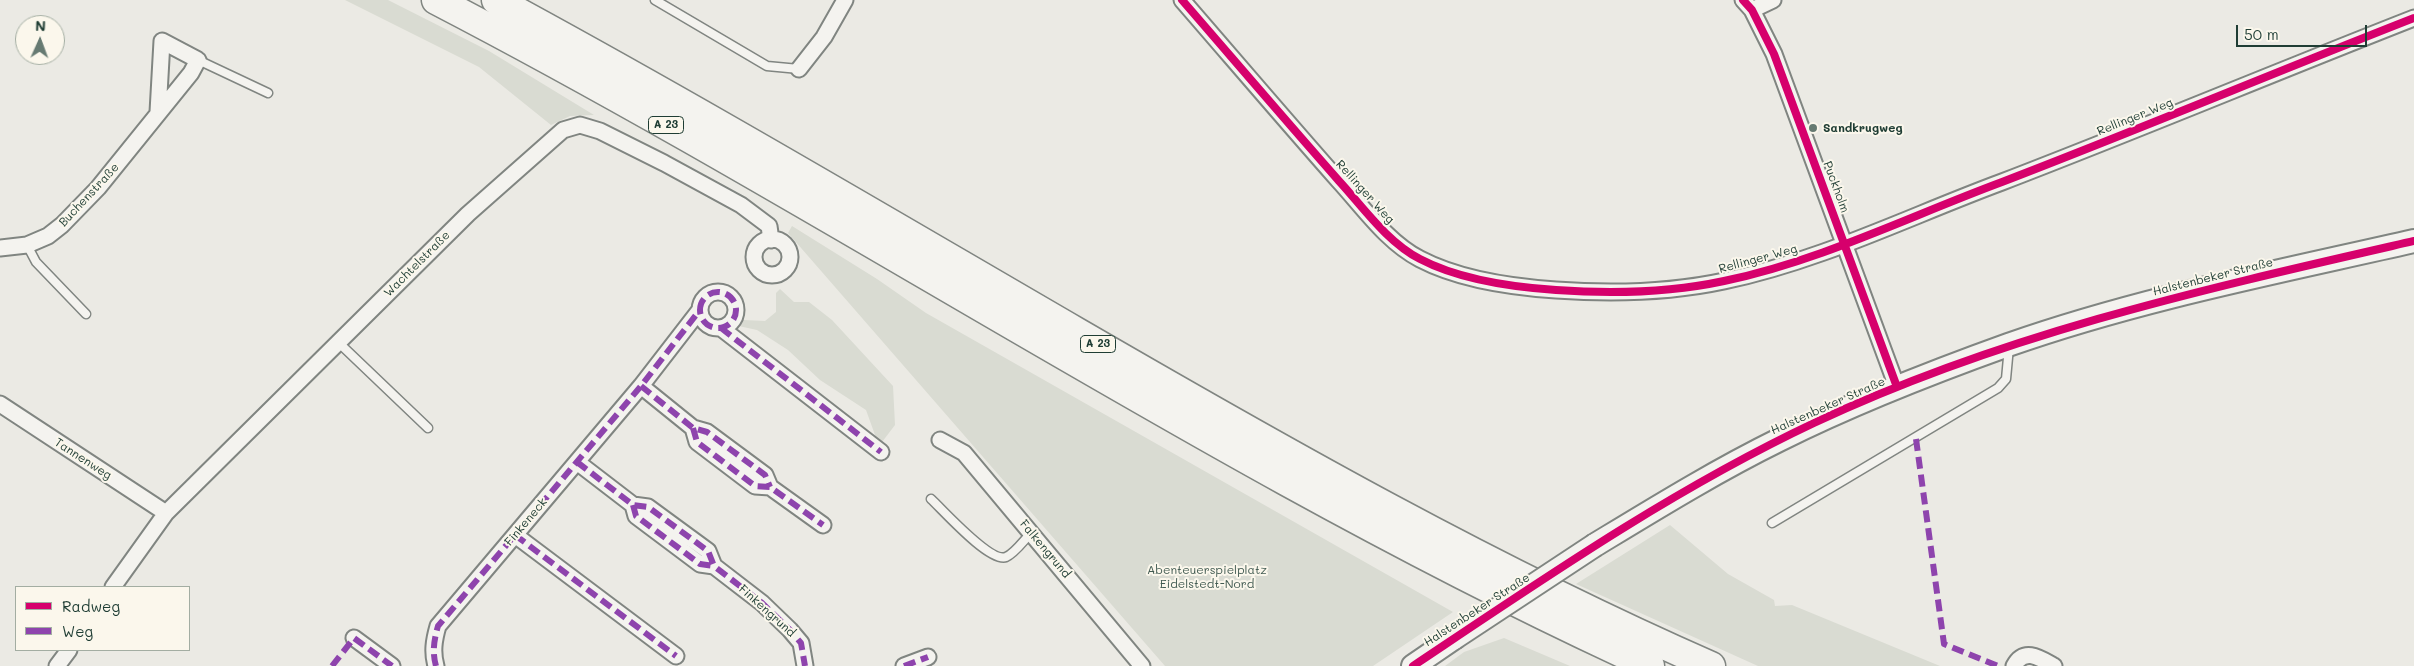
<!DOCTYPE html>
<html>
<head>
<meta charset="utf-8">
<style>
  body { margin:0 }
  #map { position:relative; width:2414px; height:666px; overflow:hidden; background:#ebeae4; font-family:Mali,sans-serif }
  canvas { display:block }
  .legend { position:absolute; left:15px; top:586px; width:175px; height:65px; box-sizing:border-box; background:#fbf7ec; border:1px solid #a3ada2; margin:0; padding:6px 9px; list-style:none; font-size:15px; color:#1f3d34 }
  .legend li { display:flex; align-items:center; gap:10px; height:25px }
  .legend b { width:25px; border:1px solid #a3ada2 }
  .north { position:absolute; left:15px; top:15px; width:50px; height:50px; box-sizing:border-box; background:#fbf7ec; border:1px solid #a3ada2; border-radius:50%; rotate:2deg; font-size:14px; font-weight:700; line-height:20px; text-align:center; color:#1f3d34 }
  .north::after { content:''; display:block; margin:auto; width:18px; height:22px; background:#667a72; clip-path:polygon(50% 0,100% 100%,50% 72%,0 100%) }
  .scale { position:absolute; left:2236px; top:25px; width:131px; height:22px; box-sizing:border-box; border:2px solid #1f3d34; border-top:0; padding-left:6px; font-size:15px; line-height:18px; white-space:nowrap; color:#1f3d34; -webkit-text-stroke:4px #fbf7ec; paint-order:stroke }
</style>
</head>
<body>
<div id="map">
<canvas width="2414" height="666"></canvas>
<ul class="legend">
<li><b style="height:6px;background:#d6006c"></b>Radweg</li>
<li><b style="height:6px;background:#8e44ad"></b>Weg</li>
</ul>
<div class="north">N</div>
<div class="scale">50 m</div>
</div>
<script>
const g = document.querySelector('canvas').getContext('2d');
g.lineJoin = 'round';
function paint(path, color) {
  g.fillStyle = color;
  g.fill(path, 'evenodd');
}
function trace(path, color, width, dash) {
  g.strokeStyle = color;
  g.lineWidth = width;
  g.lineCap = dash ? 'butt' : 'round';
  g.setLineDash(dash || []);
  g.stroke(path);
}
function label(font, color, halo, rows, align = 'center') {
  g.font = font + ' Mali,sans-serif';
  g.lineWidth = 4;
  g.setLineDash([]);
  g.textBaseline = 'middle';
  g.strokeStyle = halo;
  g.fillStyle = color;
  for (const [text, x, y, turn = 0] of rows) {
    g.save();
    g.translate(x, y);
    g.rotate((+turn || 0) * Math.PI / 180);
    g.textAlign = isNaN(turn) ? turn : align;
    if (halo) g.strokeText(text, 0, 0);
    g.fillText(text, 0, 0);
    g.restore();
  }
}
paint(new Path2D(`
  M345 0H388L489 51 594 115 570 116 551 125 479 67Z
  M792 226 877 279 926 313 1453 612 1373 666H1165L788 233Z
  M780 289 794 302H809L832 320 893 386 895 425 879 446 866 410 820 380 788 350 757 330 734 325 740 314 744 320 765 321 776 312V293Z
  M1670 525 1728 574 1774 600 1775 606 1792 605 1940 666H1758L1576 584Z
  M1504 638 1570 666H1445L1464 652Z`), '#d9dbd2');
const lane = new Path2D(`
  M655 0 767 66 799 69
  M198 60 268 93
  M27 245 36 262 86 314
  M339 343 428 428
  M931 499C943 510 990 563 1006 557 1015 553 1024 540 1031 533
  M1772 523 1998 388 2006 379 2009 347`);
const street = new Path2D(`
  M1182 0C1234 60 1286 121 1339 181 1363 207 1387 242 1420 259 1460 280 1511 287 1556 290 1612 294 1668 293 1724 281 1820 261 1910 216 2002 182 2140 129 2276 72 2414 18
  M1743 0 1752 10 1774 54 1897 387
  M1752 10 1773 0
  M799 69 824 37 845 0
  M754 257a18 18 0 1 1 36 0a18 18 0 1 1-36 0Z
  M0 248 27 245 48 236 62 225 98 188 191 73 198 60 162 41 158 112
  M700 310a18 18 0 1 1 36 0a18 18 0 1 1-36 0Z
  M721 328 881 452
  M641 386 693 428 707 432 765 475 770 487
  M0 404 166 513
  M693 428 697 442 755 486 770 487 823 525
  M940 440 964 453 1142 666
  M577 462 633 505 648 507 708 551 714 566 762 603 790 630 801 643 805 666
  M633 505 636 516 700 564 714 566
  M515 535 676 656
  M113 587 166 513 468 214 563 130 580 125 600 131 664 163 741 205 769 226 771 240
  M354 638 392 666
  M57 666 69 650
  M436 666C432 652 434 640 438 626L641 386 699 311
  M904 666 928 657
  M2014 666C2024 647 2040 658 2054 666`);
const secondary = new Path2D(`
  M1595 545C1656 508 1716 471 1779 440 1853 403 1930 373 2008 345 2139 299 2278 272 2414 241
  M1413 666 1454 638`);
const highway = new Path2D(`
  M436 0C846 213 1229 474 1650 666
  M496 0C692 106 884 220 1077 332 1284 452 1492 570 1711 666`);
trace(lane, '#808581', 11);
trace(street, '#808581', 19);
trace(secondary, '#808581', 26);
trace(highway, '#808581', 31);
trace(lane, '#f4f3ef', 8);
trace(street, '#f4f3ef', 15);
trace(secondary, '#f4f3ef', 22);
trace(highway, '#f4f3ef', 28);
const secondaryBridge = new Path2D(`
  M1454 638 1595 545`);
trace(secondaryBridge, '#808581', 26, []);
trace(secondaryBridge, '#f4f3ef', 22);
trace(new Path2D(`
  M700 310a18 18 0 1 1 36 0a18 18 0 1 1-36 0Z
  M721 328 881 452
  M641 386 693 428 707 432 765 475 770 487
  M693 428 697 442 755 486 770 487 823 525
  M1916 439 1944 644 1998 666
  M577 462 633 505 648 507 708 551 714 566 762 603 790 630 801 643 805 666
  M633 505 636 516 700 564 714 566
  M515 535 676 656
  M332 666 354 638 392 666
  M436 666C432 652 434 640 438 626L641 386 699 311
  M904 666 928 657`), '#8e44ad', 6, [12, 6]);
trace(new Path2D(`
  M1182 0C1234 60 1286 121 1339 181 1363 207 1387 242 1420 259 1460 280 1511 287 1556 290 1612 294 1668 293 1724 281 1820 261 1910 216 2002 182 2140 129 2276 72 2414 18
  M1743 0 1752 10 1774 54 1897 387
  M1413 666C1543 579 1672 490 1814 423 2005 333 2209 288 2414 241`), '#d6006c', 8);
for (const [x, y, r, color] of [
  [1813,128,5,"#667a72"]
]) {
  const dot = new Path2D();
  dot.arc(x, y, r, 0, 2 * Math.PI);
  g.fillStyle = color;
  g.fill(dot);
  trace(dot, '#fbf7ec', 2);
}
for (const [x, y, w] of [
  [666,125,35],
  [1098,344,35]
]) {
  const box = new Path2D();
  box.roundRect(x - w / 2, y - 8.5, w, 17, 4);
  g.fillStyle = '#fbf7ec';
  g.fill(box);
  trace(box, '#1f3d34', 1);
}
label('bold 11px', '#1f3d34', null, [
  ["A 23",666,125],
  ["A 23",1098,344]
]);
label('12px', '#1f3d34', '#fbf7ec', [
  ["Rellinger Weg",2135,117,-22],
  ["Puckholm",1836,187,70],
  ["Rellinger Weg",1365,192,48],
  ["Buchenstraße",89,195,-47],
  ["Rellinger Weg",1758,259,-15],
  ["Wachtelstraße",417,264,-45],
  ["Halstenbeker Straße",2213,277,-14],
  ["Halstenbeker Straße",1828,406,-24],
  ["Tannenweg",83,459,33],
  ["Finkeneck",526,522,-50],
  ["Falkengrund",1045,549,50],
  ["Halstenbeker Straße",1477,610,-33],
  ["Finkengrund",767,611,42]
]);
label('bold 12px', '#1f3d34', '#fbf7ec', [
  ["Sandkrugweg",1823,128]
], 'left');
label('12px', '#415a51', '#fbf7ec', [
  ["Abenteuerspielplatz",1207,570],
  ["Eidelstedt-Nord",1207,584]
]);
</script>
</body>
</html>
